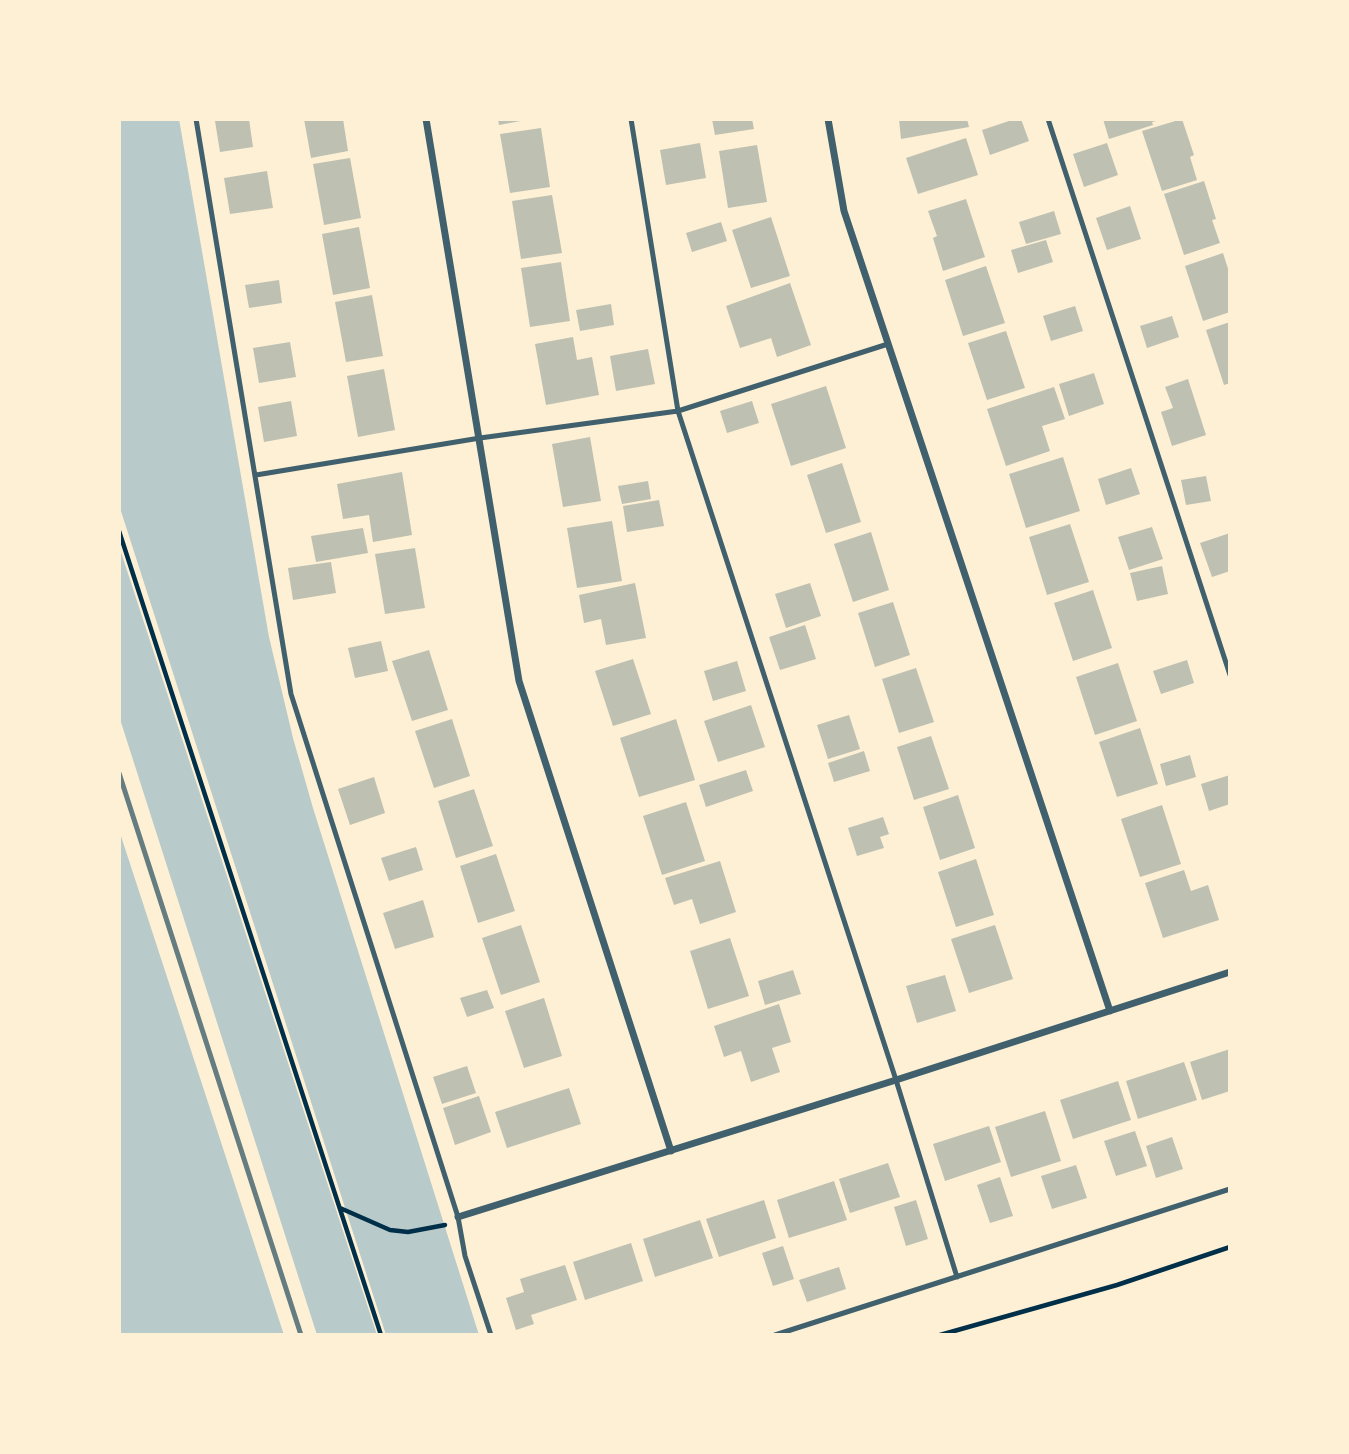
<!DOCTYPE html>
<html>
<head>
<meta charset="utf-8">
<style>
  body { margin:0 }
  #map { position:relative; width:1349px; height:1454px; overflow:hidden; background:#fdf0d5; font-family:"Archivo Narrow",sans-serif }
  canvas { display:block }
  .frame { position:absolute; inset:0; border:121px solid #fdf0d5; pointer-events:none }
</style>
</head>
<body>
<div id="map">
<canvas width="1349" height="1454"></canvas>
<div class="frame"></div>
</div>
<script>
const g = document.querySelector('canvas').getContext('2d');
g.lineJoin = 'round';
function paint(path, color) {
  g.fillStyle = color;
  g.fill(path, 'evenodd');
}
function trace(path, color, width, dash) {
  g.strokeStyle = color;
  g.lineWidth = width;
  g.lineCap = dash ? 'butt' : 'round';
  g.setLineDash(dash || []);
  g.stroke(path);
}
paint(new Path2D(`
  M119 119H179L269 637 293 738 313 808 479 1335H386L119 505Z
  M119 546 377 1335H317L119 716Z
  M119 830 284 1335H119Z`), '#b9caca');
paint(new Path2D(`
  M225 119H249L253 147 220 152 215 121Z
  M304 119H343L348 151 311 158Z
  M498 119H526V120L499 125Z
  M712 119H752L754 129 715 135Z
  M899 119H967L969 127 901 139Z
  M1015 119H1021L1029 141 990 155 982 130Z
  M1103 119H1161V120L1152 122 1153 125 1109 139Z
  M1182 119 1194 155 1190 157 1197 180 1162 191 1142 131Z
  M541 128 550 187 510 193 500 134Z
  M966 138 978 175 918 194 906 158Z
  M700 143 706 178 666 185 660 150Z
  M1107 143 1118 175 1084 187 1073 154Z
  M757 145 767 202 728 208 719 151Z
  M350 158 361 218 324 225 313 164Z
  M267 171 273 208 230 214 224 178Z
  M1204 181 1216 219 1212 220 1220 243 1184 255 1164 194Z
  M552 195 562 253 521 259 512 201Z
  M966 199 985 257 943 271 933 238 937 236 928 211Z
  M1130 206 1141 239 1107 250 1096 218Z
  M1054 211 1061 234 1026 244 1019 222Z
  M771 217 790 276 751 288 732 230Z
  M721 222 727 241 692 252 686 233Z
  M359 227 370 288 333 295 322 234Z
  M1046 240 1053 262 1018 273 1011 250Z
  M1223 253 1230 275V312L1203 321 1185 266Z
  M561 262 570 321 530 327 521 268Z
  M986 266 1005 323 963 336 945 280Z
  M279 280 282 303 249 308 245 285Z
  M790 283 811 345 777 357 771 338 740 348 726 306Z
  M372 295 383 356 346 362 335 302Z
  M611 304 614 325 580 331 576 310Z
  M1075 306 1083 331 1051 341 1043 316Z
  M1172 316 1179 337 1147 348 1140 326Z
  M1230 322V383L1224 385 1206 330Z
  M1006 331 1025 388 987 400 968 343Z
  M573 337 577 360 592 357 599 395 546 405 535 344Z
  M290 342 296 377 259 383 253 348Z
  M648 349 655 384 616 391 610 356Z
  M384 369 395 430 358 437 347 376Z
  M1094 373 1104 404 1069 416 1059 384Z
  M1188 379 1206 435 1172 446 1161 412 1173 408 1165 387Z
  M826 386 846 448 791 466 771 404Z
  M1054 387 1065 419 1042 426 1050 451 1006 466 987 409Z
  M291 401 297 436 264 442 258 407Z
  M752 401 759 423 727 433 720 411Z
  M590 437 601 501 563 507 552 444Z
  M1063 457 1080 511 1026 528 1009 474Z
  M842 463 861 522 826 533 807 475Z
  M1131 468 1140 494 1106 505 1098 479Z
  M402 472 412 535 373 542 369 515 343 519 337 484Z
  M1206 476 1211 501 1186 505 1181 480Z
  M648 481 651 499 622 504 618 486Z
  M659 500 664 526 627 532 623 506Z
  M612 521 622 581 577 588 567 528Z
  M1070 524 1089 582 1047 595 1029 537Z
  M1152 527 1163 559 1129 570 1118 537Z
  M363 528 368 553 316 562 311 536Z
  M871 532 889 590 853 602 834 544Z
  M1230 533V571L1212 577 1200 543Z
  M415 548 425 608 385 614 375 554Z
  M331 562 336 593 293 600 288 568Z
  M1162 566 1168 594 1137 601 1130 573Z
  M635 583 646 638 606 645 601 619 584 623 579 595Z
  M810 583 821 616 786 628 775 594Z
  M1093 590 1112 648 1073 661 1054 603Z
  M893 602 910 655 875 667 858 613Z
  M805 625 816 659 780 670 769 637Z
  M381 641 388 671 355 678 348 648Z
  M429 650 448 710 412 721 392 661Z
  M633 659 651 714 613 726 595 671Z
  M1187 660 1194 683 1161 694 1153 671Z
  M737 661 746 691 713 701 704 671Z
  M1118 663 1137 721 1095 735 1076 677Z
  M916 668 934 722 899 733 882 679Z
  M751 705 765 747 718 762 704 721Z
  M849 715 860 749 828 759 817 725Z
  M452 719 470 776 434 788 415 731Z
  M676 719 695 780 639 797 620 738Z
  M1140 728 1158 784 1117 797 1099 742Z
  M931 736 949 789 914 800 897 747Z
  M864 751 870 771 834 782 828 763Z
  M1190 755 1196 777 1166 786 1160 764Z
  M746 770 753 791 706 807 699 785Z
  M1230 775V804L1209 811 1201 784Z
  M374 777 385 813 350 825 338 789Z
  M474 789 493 846 456 858 438 801Z
  M958 795 975 848 940 860 923 807Z
  M686 802 705 861 662 875 643 816Z
  M1162 805 1181 864 1140 877 1121 819Z
  M883 817 889 834 880 837 884 848 857 856 848 828Z
  M416 847 423 870 389 881 381 858Z
  M496 854 515 911 478 923 460 866Z
  M976 859 994 915 956 927 938 872Z
  M720 861 736 912 700 924 692 899 674 905 665 878Z
  M1184 870 1191 891 1208 885 1219 920 1163 938 1145 883Z
  M423 900 434 937 395 949 383 913Z
  M521 925 540 982 501 995 482 938Z
  M995 925 1013 979 969 993 951 939Z
  M730 938 749 996 708 1009 690 951Z
  M793 970 801 994 765 1005 758 981Z
  M945 975 956 1011 917 1023 906 986Z
  M487 990 494 1008 467 1017 460 998Z
  M544 998 562 1056 524 1068 505 1011Z
  M779 1004 791 1042 772 1048 780 1072 751 1082 741 1051 724 1057 714 1026Z
  M1230 1049V1091L1202 1100 1190 1062Z
  M1184 1062 1197 1100 1138 1119 1126 1081Z
  M467 1066 476 1093 442 1104 433 1077Z
  M1118 1081 1131 1120 1073 1139 1060 1100Z
  M569 1088 581 1124 507 1148 495 1112Z
  M479 1096 491 1132 455 1145 443 1108Z
  M1045 1111 1061 1161 1011 1177 995 1127Z
  M989 1126 1001 1162 945 1181 933 1144Z
  M1135 1131 1147 1166 1116 1176 1104 1141Z
  M1172 1137 1183 1169 1156 1178 1146 1146Z
  M888 1163 900 1197 850 1213 839 1179Z
  M1076 1165 1087 1198 1052 1209 1041 1176Z
  M1000 1177 1013 1216 990 1223 977 1185Z
  M834 1181 847 1220 789 1238 777 1200Z
  M764 1200 776 1238 719 1257 706 1219Z
  M916 1200 928 1239 906 1246 894 1207Z
  M700 1220 713 1258 655 1277 643 1239Z
  M631 1243 643 1281 585 1300 573 1262Z
  M783 1246 794 1279 773 1286 762 1253Z
  M565 1265 577 1300 531 1315 534 1324 516 1330 506 1298 524 1292 520 1279Z
  M839 1267 846 1289 807 1302 799 1280Z`), '#bec0b2');
trace(new Path2D(`
  M119 531 381 1335
  M340 1208 390 1230 408 1232 445 1225
  M940 1335 1117 1285 1230 1247`), '#003049', 4.5);
trace(new Path2D(`
  M196 119 291 694 458 1217 465 1256 491 1335
  M631 119 678 411 896 1080 957 1277
  M1048 119 1230 675
  M256 475 480 438 678 411 888 344
  M775 1335 1230 1189`), '#3f606c', 5);
trace(new Path2D(`
  M426 119 519 681 671 1151
  M828 119 844 211 1110 1011
  M458 1217 896 1080 1230 972`), '#3f606c', 7);
trace(new Path2D(`
  M119 773 301 1335`), '#657d81', 5);
</script>
</body>
</html>
